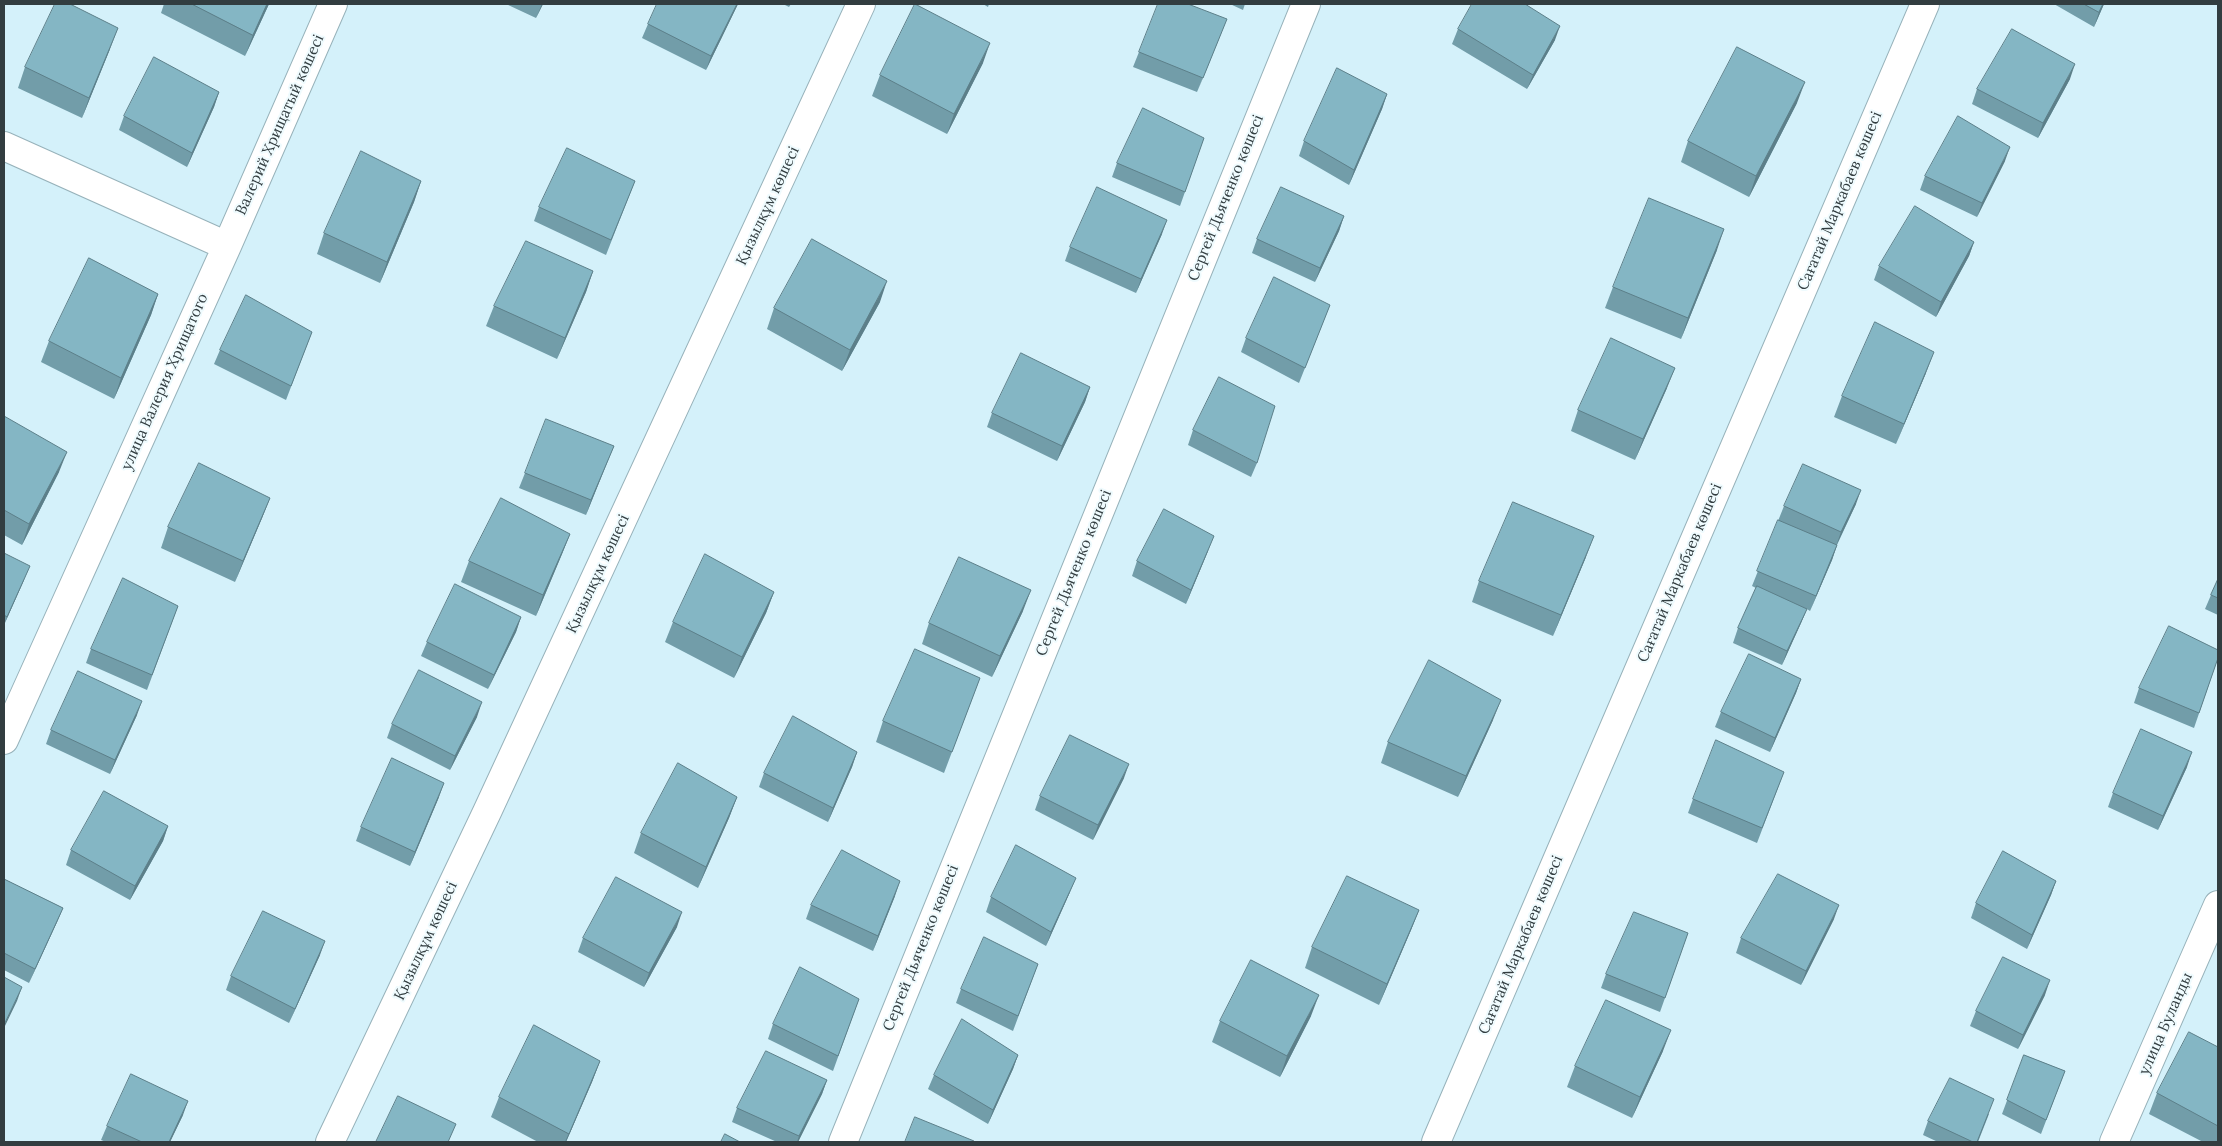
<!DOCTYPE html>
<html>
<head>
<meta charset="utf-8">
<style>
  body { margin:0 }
  #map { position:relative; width:2222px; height:1146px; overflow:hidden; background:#d4f1fa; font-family:Lora,serif }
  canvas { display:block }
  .frame { position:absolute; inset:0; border:5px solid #323d40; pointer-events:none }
</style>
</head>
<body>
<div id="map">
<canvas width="2222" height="1146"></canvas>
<div class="frame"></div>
</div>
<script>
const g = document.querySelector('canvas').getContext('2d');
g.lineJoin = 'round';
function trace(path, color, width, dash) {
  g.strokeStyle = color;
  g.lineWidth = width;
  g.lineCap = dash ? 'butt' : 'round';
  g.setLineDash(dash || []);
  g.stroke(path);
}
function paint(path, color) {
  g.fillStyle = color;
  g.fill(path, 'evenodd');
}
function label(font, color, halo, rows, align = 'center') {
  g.font = font + ' Lora,serif';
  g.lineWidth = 4;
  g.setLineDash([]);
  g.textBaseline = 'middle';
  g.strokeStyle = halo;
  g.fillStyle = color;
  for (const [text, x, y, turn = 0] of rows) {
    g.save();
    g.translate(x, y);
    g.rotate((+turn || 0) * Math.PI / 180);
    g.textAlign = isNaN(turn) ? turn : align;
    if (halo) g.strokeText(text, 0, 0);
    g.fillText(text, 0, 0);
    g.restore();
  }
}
const minor = new Path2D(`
  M4 146 227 246
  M4 740 227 246 333 4
  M330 1142 487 812 861 4
  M843 1142 1306 4
  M1436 1142 1925 4
  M2114 1142 2218 905`);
trace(minor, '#97b2ba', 30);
trace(minor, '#fff', 28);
paint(new Path2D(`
  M164 4H269L245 56 161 13Z
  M506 4H543L536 18Z
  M738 4 706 70 642 38 648 24Z
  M783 4H791L789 7Z
  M983 4H989L988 7Z
  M1230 4H1245L1243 10Z
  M2054 4H2104L2094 27Z
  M1458 29 1555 40 1527 89 1452 44Z
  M1221 33 1197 92 1133 67 1139 52Z
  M110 49 82 118 18 88 25 67Z
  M983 63 947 134 872 96 880 75Z
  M2070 79 2038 138 1972 104 1977 89Z
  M219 92 214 107 187 167 119 130 124 116Z
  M1387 94 1382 109 1349 185 1299 156 1304 141Z
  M1797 103 1749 197 1681 162 1688 141Z
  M1204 138 1180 206 1112 177 1117 163Z
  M2005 161 1977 217 1920 190 1925 176Z
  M421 181 414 202 380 283 317 254 324 233Z
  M635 181 606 255 534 221 539 207Z
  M1344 216 1339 231 1315 282 1252 253 1257 239Z
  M1162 234 1136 293 1065 261 1070 247Z
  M1974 242 1969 256 1936 317 1874 280 1879 266Z
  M1717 250 1681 339 1605 308 1613 287Z
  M593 271 586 292 557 359 486 326 494 306Z
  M158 294 151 315 114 399 41 362 49 341Z
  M880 302 842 371 767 329 774 308Z
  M1330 305 1299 383 1241 352 1246 338Z
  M312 332 286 400 214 364 220 350Z
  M1926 373 1896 444 1834 417 1842 396Z
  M1090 387 1085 402 1057 461 987 427 992 413Z
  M1667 388 1635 460 1571 431 1578 410Z
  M4 416 59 472 22 545 4 535Z
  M1193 430 1257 463 1251 477 1188 445Z
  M614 446 586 515 519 488 525 473Z
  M270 498 262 518 235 582 161 548 168 527Z
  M1856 504 1837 545 1832 560 1810 611 1807 609 1801 623 1782 665 1733 643 1738 628 1756 588 1752 586 1784 506Z
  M570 534 562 554 536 616 461 582 469 561Z
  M1208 551 1186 604 1132 576 1137 561Z
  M4 553 24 580 4 625Z
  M1586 557 1553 636 1472 602 1479 581Z
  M2218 579V615L2205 609 2211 595Z
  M774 592 766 613 734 678 665 642 673 622Z
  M178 606 147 690 86 663 91 649Z
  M1023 611 992 677 922 644 929 623Z
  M521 617 516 632 488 689 421 656 427 642Z
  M2218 658 2194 728 2134 703 2139 688Z
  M980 678 944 773 876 742 883 721Z
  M1801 679 1796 693 1770 752 1715 727 1721 712Z
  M137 715 110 774 46 744 51 730Z
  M477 717 450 770 387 738 392 724Z
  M1493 720 1458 797 1381 763 1388 742Z
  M857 752 852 767 828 822 759 787 764 773Z
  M2187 767 2158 830 2108 807 2113 793Z
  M1784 772 1757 843 1688 813 1693 799Z
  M1124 778 1093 840 1035 810 1040 796Z
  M439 797 410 866 356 841 361 827Z
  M737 797 729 818 698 888 634 853 641 833Z
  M168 826 163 841 130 900 66 865 71 850Z
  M4 879 63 908 57 922 29 983 4 970Z
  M2056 881 2051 895 2027 949 1971 918 1976 903Z
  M1070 892 1046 946 986 912 991 897Z
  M895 896 873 951 806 919 811 905Z
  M1419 910 1411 930 1379 1005 1305 968 1312 947Z
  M1834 919 1801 985 1736 953 1741 938Z
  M677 927 644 987 578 952 583 938Z
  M1688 933 1660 1012 1601 988 1606 974Z
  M320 955 289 1023 226 990 231 976Z
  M1038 964 1013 1031 956 1003 961 989Z
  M2045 995 2018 1049 1970 1026 1976 1011Z
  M859 999 833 1071 768 1039 773 1024Z
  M1311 1016 1280 1077 1212 1042 1220 1021Z
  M2218 1047V1142H2203L2149 1114 2157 1093Z
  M1663 1051 1632 1118 1567 1087 1575 1066Z
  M1018 1055 1013 1069 988 1124 928 1089 934 1075Z
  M2024 1055 2065 1071 2041 1134 2002 1114Z
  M600 1061 592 1082 566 1142H538L491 1117 499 1097Z
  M827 1080 822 1094 798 1142H777L732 1122 737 1108Z
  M1989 1114 1978 1142H1938L1923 1135 1928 1121Z
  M183 1115 170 1142H106L101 1140 107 1126Z`), '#729da9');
paint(new Path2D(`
  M267 4H269L245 56 253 35Z
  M542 4H543L536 18Z
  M737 4H738L706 70 711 56Z
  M2103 4H2104L2094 27 2099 12Z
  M1227 19 1221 33 1197 92 1203 78Z
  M1560 26 1555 40 1527 89 1533 75Z
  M118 28 110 49 82 118 89 98Z
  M990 43 983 63 947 134 954 114Z
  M2075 64 2070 79 2038 138 2043 123Z
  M1805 82 1797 103 1749 197 1756 176Z
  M219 92 214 107 187 167 192 153Z
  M1387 94 1382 109 1349 185 1354 170Z
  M2010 147 2005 161 1977 217 1982 203Z
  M421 181 414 202 380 283 387 262Z
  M1344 216 1339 231 1315 282 1320 268Z
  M1167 220 1162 234 1136 293 1141 279Z
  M1724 229 1717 250 1681 339 1688 318Z
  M1974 242 1969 256 1936 317 1941 302Z
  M593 271 586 292 557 359 565 338Z
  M887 281 880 302 842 371 850 350Z
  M158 294 151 315 114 399 121 378Z
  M1934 352 1926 373 1896 444 1904 424Z
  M1675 368 1667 388 1635 460 1643 439Z
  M1090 387 1085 402 1057 461 1062 446Z
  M614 446 608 460 586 515 591 500Z
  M67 452 59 472 22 545 29 524Z
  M1861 490 1856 504 1836 546 1841 532Z
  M270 498 262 518 235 582 243 561Z
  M570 534 562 554 536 616 543 595Z
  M1214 536 1208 551 1186 604 1191 590Z
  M1594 536 1586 557 1553 636 1561 615Z
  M1837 545 1832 560 1810 611 1816 596Z
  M30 566 24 580 4 625 7 617Z
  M1031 590 1023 611 992 677 1000 656Z
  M774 592 766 613 734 678 742 657Z
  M1807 609 1801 623 1782 665 1787 651Z
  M521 617 516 632 488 689 494 675Z
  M1801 679 1796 693 1770 752 1775 738Z
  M1501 700 1493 720 1458 797 1466 776Z
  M142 701 137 715 110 774 115 760Z
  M482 702 477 717 450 770 455 756Z
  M857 752 852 767 828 822 833 808Z
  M2192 752 2187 767 2158 830 2163 816Z
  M1129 764 1124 778 1093 840 1098 825Z
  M444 783 439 797 410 866 415 852Z
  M737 797 729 818 698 888 706 867Z
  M168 826 163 841 130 900 135 886Z
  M1076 878 1070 892 1046 946 1051 932Z
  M900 881 895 896 873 951 878 936Z
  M2056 881 2051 895 2027 949 2032 935Z
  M1839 905 1834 919 1801 985 1806 971Z
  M63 908 57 922 29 983 35 969Z
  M1419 910 1411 930 1379 1005 1387 984Z
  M682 912 677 927 644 987 649 973Z
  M325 941 320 955 289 1023 295 1009Z
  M2050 980 2045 995 2018 1049 2023 1035Z
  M22 987 17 1001 4 1028V1025Z
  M1319 995 1311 1016 1280 1077 1287 1056Z
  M1671 1030 1663 1051 1632 1118 1640 1097Z
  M1018 1055 1013 1069 988 1124 993 1110Z
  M600 1061 592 1082 566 1142H565Z
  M827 1080 822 1094 798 1142H797L799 1136Z
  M188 1101 183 1115 170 1142H169Z`), '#5c7f89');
const building = new Path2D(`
  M55 4H70L118 28 89 98 25 67Z
  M192 4H267L253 35Z
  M657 4H737L711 56 648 24Z
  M915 4 990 43 954 114 880 75Z
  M1158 4H1188L1227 19 1203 78 1139 52Z
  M1472 4H1525L1560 26 1533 75 1458 29Z
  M2084 4H2103L2099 12Z
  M2012 29 2075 64 2043 123 1977 89Z
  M1737 47 1805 82 1756 176 1688 141Z
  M154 57 219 92 192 153 124 116Z
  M1337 68 1387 94 1354 170 1304 141Z
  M1143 108 1204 138 1185 192 1117 163Z
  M1958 116 2010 147 1982 203 1925 176Z
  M567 148 635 181 611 240 539 207Z
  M361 151 421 181 387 262 324 233Z
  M1097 187 1167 220 1141 279 1070 247Z
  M1281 187 1344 216 1320 268 1257 239Z
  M1649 198 1724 229 1688 318 1613 287Z
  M1915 206 1974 242 1941 302 1879 266Z
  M812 239 887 281 850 350 774 308Z
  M526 241 593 271 565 338 494 306Z
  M89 258 158 294 121 378 49 341Z
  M1274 277 1330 305 1305 368 1246 338Z
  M246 295 312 332 291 386 220 350Z
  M1875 322 1934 352 1904 424 1842 396Z
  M1611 338 1675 368 1643 439 1578 410Z
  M1021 353 1090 387 1062 446 992 413Z
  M1219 377 1275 406 1257 463 1193 430Z
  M4 416 67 452 29 524 4 510Z
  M546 419 614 446 591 500 525 473Z
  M199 463 270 498 243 561 168 527Z
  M1803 464 1861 490 1841 532 1784 506Z
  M501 498 570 534 543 595 469 561Z
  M1513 502 1594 536 1561 615 1479 581Z
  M1164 509 1214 536 1191 590 1137 561Z
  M1778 520 1837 545 1816 596 1757 571Z
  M4 553 30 566 7 617 4 615Z
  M705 554 774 592 742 657 673 622Z
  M959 557 1031 590 1000 656 929 623Z
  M123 578 178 606 152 675 91 649Z
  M2218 579V598L2211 595Z
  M455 584 521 617 494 675 427 642Z
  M1757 586 1807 609 1787 651 1738 628Z
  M2169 626 2218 650V658L2199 713 2139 688Z
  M915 649 980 678 952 752 883 721Z
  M1749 654 1801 679 1775 738 1721 712Z
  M1429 660 1501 700 1466 776 1388 742Z
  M419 670 482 702 455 756 392 724Z
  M78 671 142 701 115 760 51 730Z
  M793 716 857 752 833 808 764 773Z
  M2141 729 2192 752 2163 816 2113 793Z
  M1070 735 1129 764 1098 825 1040 796Z
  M1716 740 1784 772 1762 828 1693 799Z
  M392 758 444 783 415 852 361 827Z
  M678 763 737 797 706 867 641 833Z
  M104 791 168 826 135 886 71 850Z
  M1016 845 1076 878 1051 932 991 897Z
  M842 850 900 881 878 936 811 905Z
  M2003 851 2056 881 2032 935 1976 903Z
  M1778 874 1839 905 1806 971 1741 938Z
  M1347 876 1419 910 1387 984 1312 947Z
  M616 877 682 912 649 973 583 938Z
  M4 879 63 908 35 969 4 953Z
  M263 911 325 941 295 1009 231 976Z
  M1634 912 1688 933 1665 998 1606 974Z
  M984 937 1038 964 1018 1016 961 989Z
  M2003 957 2050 980 2023 1035 1976 1011Z
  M1251 960 1319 995 1287 1056 1220 1021Z
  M800 967 859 999 838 1056 773 1024Z
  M4 977 22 987 4 1025Z
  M1606 1000 1671 1030 1640 1097 1575 1066Z
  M962 1019 1018 1055 993 1110 934 1075Z
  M534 1025 600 1061 569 1134 499 1097Z
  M2189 1032 2218 1047V1126L2157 1093Z
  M766 1051 827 1080 799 1136 737 1108Z
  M2024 1055 2065 1071 2046 1120 2007 1100Z
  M131 1074 188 1101 169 1142H142L107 1126Z
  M1950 1078 1994 1099 1977 1142H1973L1928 1121Z
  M398 1096 456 1124 448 1142H376Z
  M915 1117 974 1141V1142H905Z
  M725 1134 740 1142H721Z`);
paint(building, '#84b6c4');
trace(building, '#5c7f89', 1);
label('15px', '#323d40', '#effbfe', [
  ["Валерий Хрищатый көшесі",280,125,-66],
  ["Сергей Дьяченко көшесі",1226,198,-68],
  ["Сағатай Маркабаев көшесі",1840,201,-67],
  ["Қызылқұм көшесі",768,206,-65],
  ["улица Валерия Хрищатого",165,382,-66],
  ["Сергей Дьяченко көшесі",1074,573,-68],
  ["Сағатай Маркабаев көшесі",1680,573,-67],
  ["Қызылқұм көшесі",598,574,-65],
  ["Қызылқұм көшесі",426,941,-65],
  ["Сағатай Маркабаев көшесі",1521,945,-67],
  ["Сергей Дьяченко көшесі",921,948,-68],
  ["улица Буланды",2166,1024,-66]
]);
</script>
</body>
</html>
